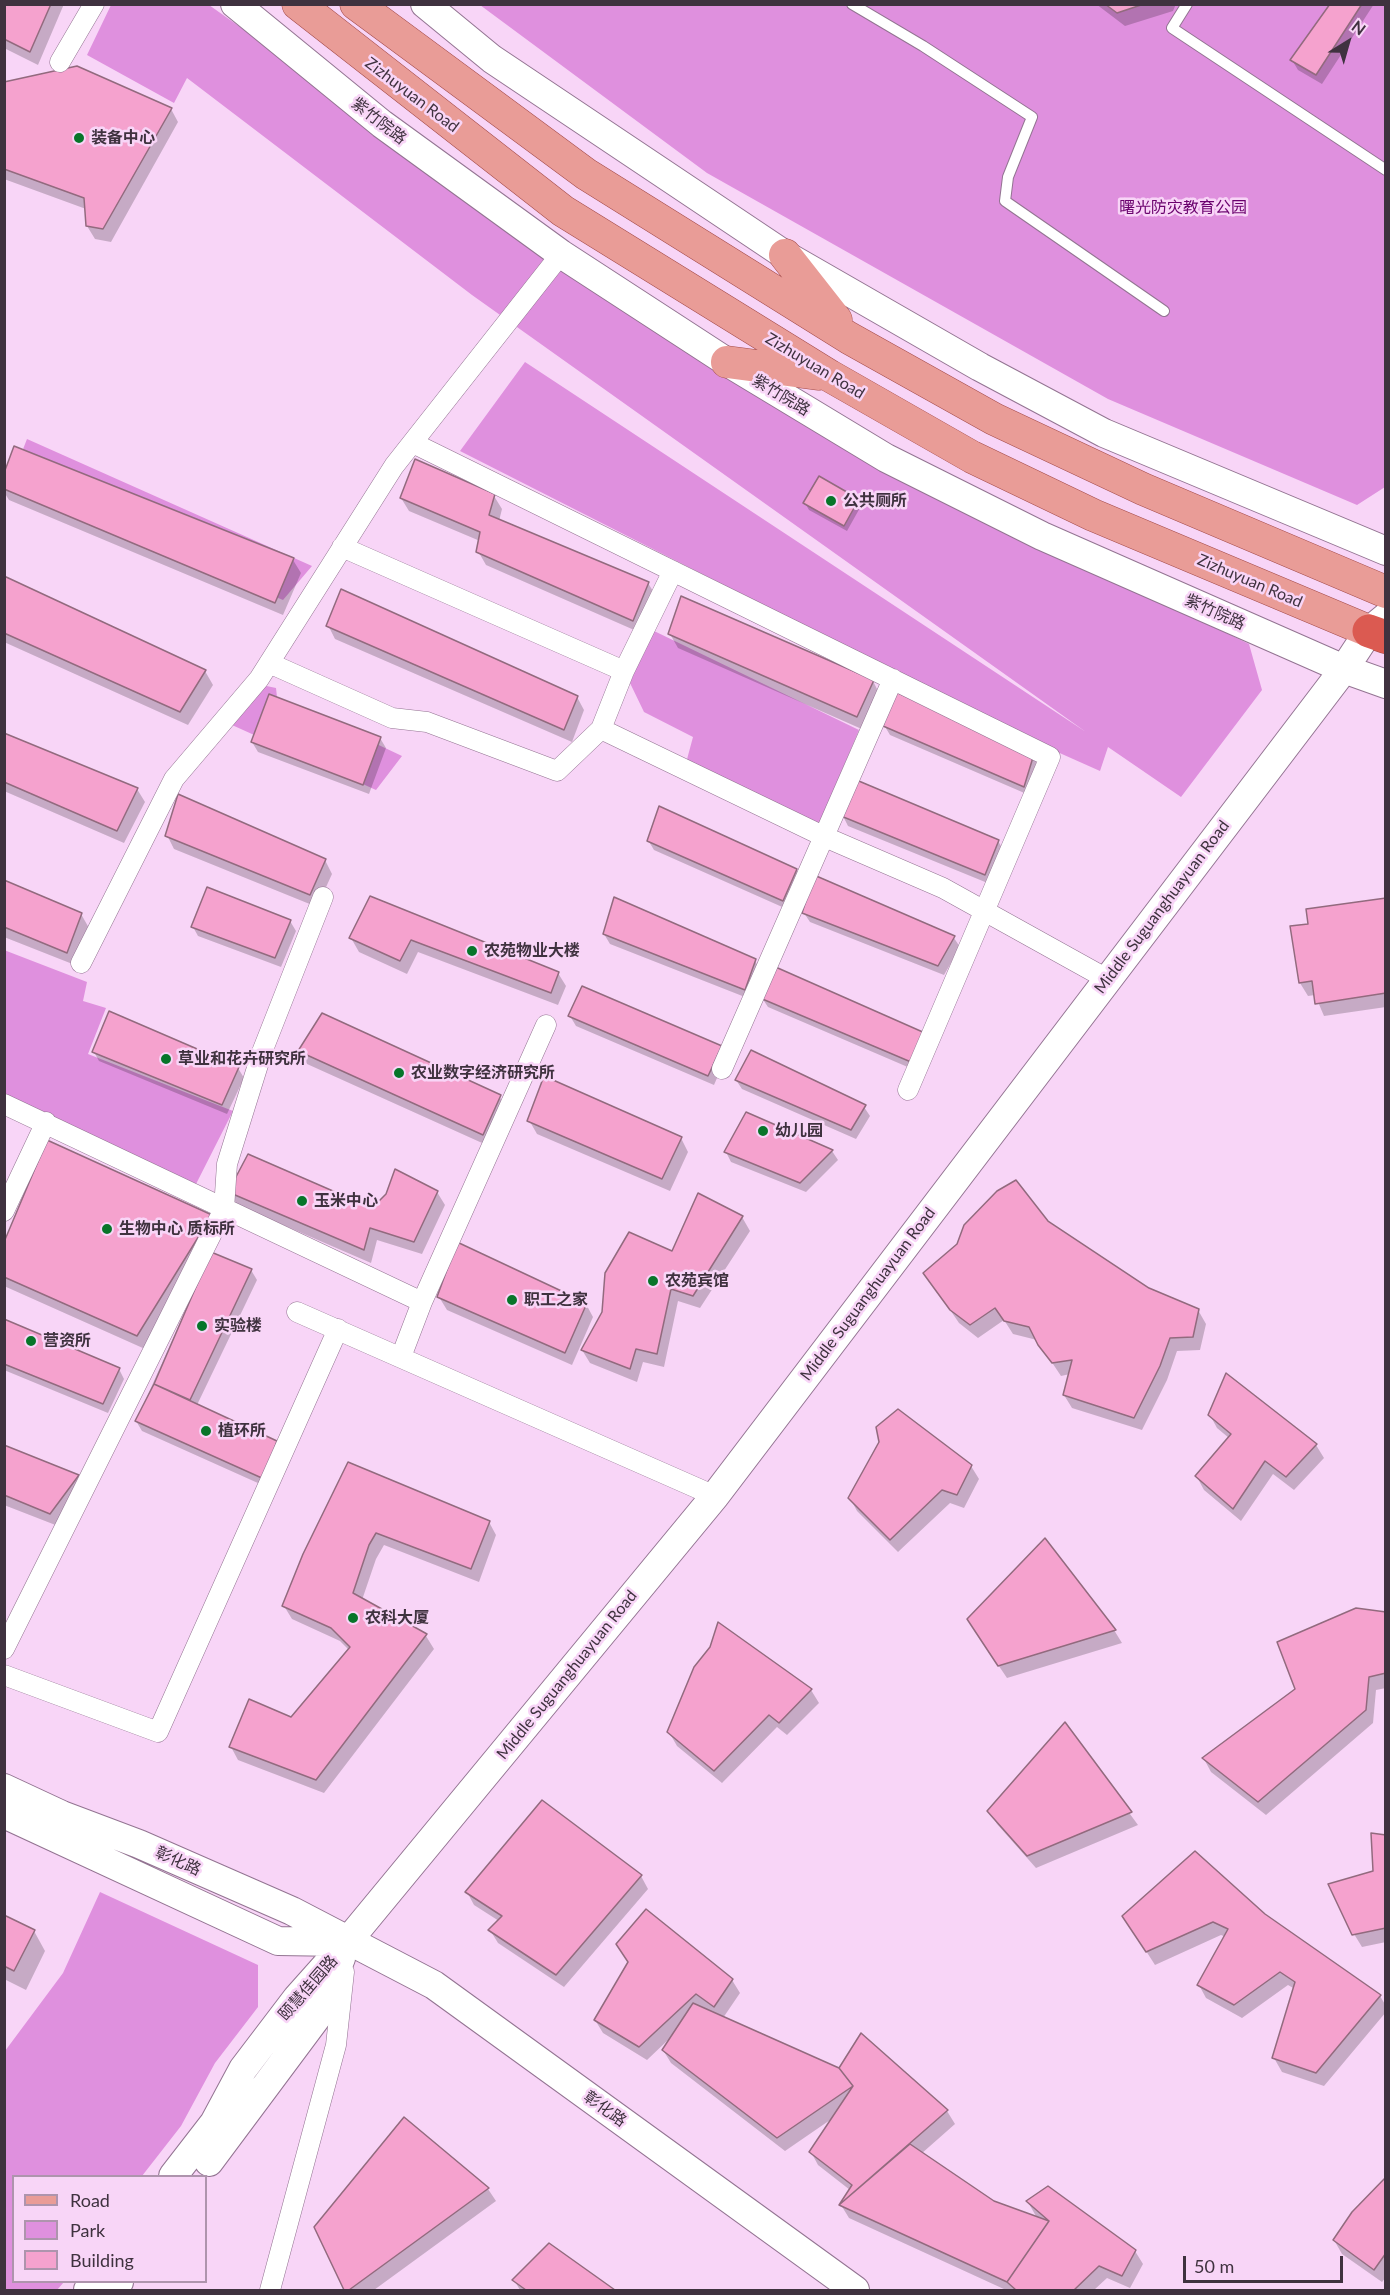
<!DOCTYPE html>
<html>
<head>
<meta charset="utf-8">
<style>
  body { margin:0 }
  #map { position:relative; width:1390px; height:2295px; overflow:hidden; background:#f8d5f7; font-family:Lato,sans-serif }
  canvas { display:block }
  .frame { position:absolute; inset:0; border:6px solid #3f323f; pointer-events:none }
  .legend { position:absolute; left:12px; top:2175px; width:195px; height:108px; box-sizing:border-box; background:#f8d5f7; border:2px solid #ae94ad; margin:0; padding:8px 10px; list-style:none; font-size:18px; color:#3f323f }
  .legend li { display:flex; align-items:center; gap:12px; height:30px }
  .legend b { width:30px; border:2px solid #ae94ad }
  .north { position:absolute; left:1318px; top:12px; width:60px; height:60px; -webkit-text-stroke:4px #f8d5f7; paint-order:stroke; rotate:37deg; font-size:16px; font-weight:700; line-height:24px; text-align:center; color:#3f323f }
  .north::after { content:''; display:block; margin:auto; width:21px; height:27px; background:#3f323f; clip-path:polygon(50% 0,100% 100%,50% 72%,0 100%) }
  .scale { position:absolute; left:1183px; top:2256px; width:160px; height:27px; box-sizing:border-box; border:3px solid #3f323f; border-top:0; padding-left:8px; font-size:18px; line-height:21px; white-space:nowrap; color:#3f323f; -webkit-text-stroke:4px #f8d5f7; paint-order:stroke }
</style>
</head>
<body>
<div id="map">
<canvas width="1390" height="2295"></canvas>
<div class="frame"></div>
<ul class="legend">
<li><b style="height:8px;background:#e99c97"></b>Road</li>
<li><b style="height:16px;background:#df90de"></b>Park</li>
<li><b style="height:16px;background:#f5a2ce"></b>Building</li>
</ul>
<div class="north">N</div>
<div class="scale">50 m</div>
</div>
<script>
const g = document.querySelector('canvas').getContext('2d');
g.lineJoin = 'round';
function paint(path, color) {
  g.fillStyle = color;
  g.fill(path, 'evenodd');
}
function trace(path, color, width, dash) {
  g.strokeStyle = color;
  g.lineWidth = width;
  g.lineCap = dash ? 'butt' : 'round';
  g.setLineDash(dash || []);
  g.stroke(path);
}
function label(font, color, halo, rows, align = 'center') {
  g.font = font + ' Lato,"Noto Sans SC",sans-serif';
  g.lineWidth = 5;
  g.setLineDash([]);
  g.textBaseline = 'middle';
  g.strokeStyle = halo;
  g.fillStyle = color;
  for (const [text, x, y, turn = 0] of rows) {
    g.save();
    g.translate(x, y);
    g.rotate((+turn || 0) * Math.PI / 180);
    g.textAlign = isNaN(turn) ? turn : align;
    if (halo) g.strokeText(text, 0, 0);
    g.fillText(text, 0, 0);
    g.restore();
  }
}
paint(new Path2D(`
  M111 5H209L561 254 867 459 1249 644 1262 690 1181 797 1108 747 1100 771 1017 734 460 451 525 362 1086 732 472 295 187 78 174 103 87 55Z
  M480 5H1385V487L1357 505 1108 399 707 173Z
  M27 439 312 566 283 600 9 485Z
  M652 630 859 730 819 825 686 763 693 737 644 712 630 683Z
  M257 684 276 688 277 697 402 756 376 790 232 725Z
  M4 950 87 982 83 1001 106 1008 88 1054 233 1111 194 1188 5 1095Z
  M100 1892 258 1965V2007L215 2063 181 2126 142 2176H14V2282H64L57 2290H5V2051L63 1973Z`), '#df90de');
paint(new Path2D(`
  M4 4H64L38 65 4 48Z
  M1096 4H1176L1173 11 1125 26Z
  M1332 4H1374L1322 84 1298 70 1292 60Z
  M4 84 171 109 178 122 111 242 95 239 87 226 86 209 4 179Z
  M4 478 293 560 301 573 283 615 9 500 4 492Z
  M494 496 502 509 499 521 648 583 656 596 641 633 486 565 478 551 480 541 409 511 401 498Z
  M858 500 861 506 847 531 809 510 805 503Z
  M4 578 205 671 213 685 188 725 4 642Z
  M328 625 577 697 584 710 572 742 335 639Z
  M670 634 873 681 880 695 864 730 678 648Z
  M884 725 1032 755 1038 765 1029 795 890 735Z
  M4 735 137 789 145 802 124 843 4 791Z
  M380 738 386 748 369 794 258 752 252 742Z
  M843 816 998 841 1004 851 990 884 848 826Z
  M167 835 325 860 332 874 317 907 174 849Z
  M648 840 796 870 802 880 789 910 654 850Z
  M4 882 81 914 89 928 75 965 4 937Z
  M371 898 558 973 566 986 558 1005 418 952 407 974 359 952 351 938Z
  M1386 899V1007L1324 1016 1315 995 1308 996 1300 983Z
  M804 913 954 938 960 947 944 975 810 922Z
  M290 921 296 931 281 967 198 936 193 927Z
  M604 934 755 961 761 971 750 999 610 944Z
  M762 998 924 1034 917 1071 768 1007Z
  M570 1016 726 1057 714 1085 576 1026Z
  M300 1051 499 1096 507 1110 491 1147 307 1064Z
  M94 1052 238 1068 244 1078 227 1114 99 1061Z
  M736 1080 864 1107 870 1116 856 1139 742 1089Z
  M747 1114 832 1151 838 1160 806 1192 731 1162 726 1152Z
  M529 1120 681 1138 688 1152 670 1191 537 1134Z
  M229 1192 372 1210 437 1192 445 1205 422 1254 377 1240 371 1263 237 1205Z
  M211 1216 145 1349 4 1286V1246Z
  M742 1217 750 1231 700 1308 678 1301 664 1367 643 1362 637 1382 590 1363 582 1350 673 1253Z
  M1047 1222 1149 1289 1198 1310 1206 1324 1200 1350 1177 1351 1167 1380 1142 1430 1072 1408 1064 1395 1070 1374 1061 1376 1037 1340 1013 1334 1004 1320 978 1338 959 1323 925 1273Z
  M211 1254 251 1270 257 1280 197 1405 276 1442 282 1452 269 1488 142 1431 136 1421Z
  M439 1297 586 1304 593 1317 572 1365 447 1310Z
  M4 1321 119 1369 124 1379 108 1413 4 1370Z
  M1210 1415 1316 1445 1324 1458 1294 1490 1273 1474 1241 1521 1204 1490 1197 1477 1229 1438 1217 1428Z
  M4 1447 78 1476 85 1489 58 1526 4 1505Z
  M349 1464 489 1522 496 1535 479 1582 384 1545 376 1559 362 1600 426 1636 434 1649 324 1793 238 1760 231 1747 292 1718 349 1650 340 1641 292 1619 284 1606Z
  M971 1466 979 1479 964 1508 950 1503 898 1552 857 1511 850 1498Z
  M1386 1614V1688L1376 1690 1373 1723 1266 1815 1211 1772 1204 1759 1297 1690Z
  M718 1624 811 1690 819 1703 787 1735 777 1727 722 1783 677 1746 669 1732 711 1647Z
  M1114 1630 1122 1643 1007 1678 976 1632Z
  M1065 1725 1138 1825 1036 1868 997 1824 989 1811Z
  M1386 1836V1942L1362 1947 1354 1934Z
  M641 1876 648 1889 564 1987 498 1943 490 1930 499 1921 474 1905 467 1892Z
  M1265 1915 1380 1996 1386 2006V2012L1324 2086 1282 2072 1274 2058 1295 1989 1288 1985 1242 2018 1206 1998 1199 1985 1226 1937 1221 1935 1155 1965 1132 1929Z
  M4 1917 34 1931 45 1951 26 1990 4 1979Z
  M732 1980 740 1993 723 2018 839 2070 861 2036 947 2111 955 2124 921 2154 993 2202 1037 2218 1028 2202 1135 2251 1143 2264 1130 2288 1107 2278 1094 2290H1006L849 2218 841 2205 850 2190 818 2165 811 2152 833 2118 785 2151 671 2063 663 2050 668 2040 647 2060 603 2033 595 2020Z
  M1386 2179V2277L1382 2282 1342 2254 1334 2240Z
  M488 2189 496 2201 374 2290H346L316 2227Z
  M549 2245 612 2290H520L514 2280Z`), '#0003');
const building = new Path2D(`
  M4 4H51L30 52 4 39Z
  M1105 4H1144L1117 13Z
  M1330 4H1362L1316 75 1290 60Z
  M77 66 172 108 103 229 86 226 84 198 4 169V82Z
  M14 446 294 558 275 603 4 489V473Z
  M415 459 495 494 489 515 649 582 633 621 476 552 480 532 400 498Z
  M819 476 859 499 844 526 803 503Z
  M4 576 206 670 180 712 4 633Z
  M341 589 578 696 564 730 326 626Z
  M681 596 874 680 857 717 668 634Z
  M894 691 1034 754 1024 787 883 726Z
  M269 694 381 737 363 785 251 742Z
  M4 733 138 788 117 831 4 782Z
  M854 779 999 840 985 875 841 816Z
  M178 794 326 859 310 895 165 836Z
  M659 806 797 869 783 901 647 841Z
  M814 875 955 936 938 966 802 913Z
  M4 880 82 913 67 953 4 927Z
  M207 887 291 920 275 958 191 927Z
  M370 896 559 972 551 993 411 940 400 961 349 938Z
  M614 897 756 959 745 990 603 934Z
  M1386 898V993L1315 1004 1312 981 1299 983 1290 926 1308 924 1306 909Z
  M771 965 925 1033 911 1062 760 998Z
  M582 986 722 1046 708 1076 568 1016Z
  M109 1011 239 1067 222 1105 92 1052Z
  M322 1013 501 1095 483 1135 298 1051Z
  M751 1050 866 1105 851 1130 735 1080Z
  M544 1076 682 1137 662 1179 527 1121Z
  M746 1112 833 1150 800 1183 724 1152Z
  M47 1140 212 1215 137 1336 4 1277V1242Z
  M248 1154 372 1208 386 1194 395 1169 438 1191 414 1242 370 1228 364 1250 228 1192Z
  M1016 1180 1048 1221 1149 1288 1199 1309 1193 1337 1170 1338 1160 1366 1134 1418 1063 1395 1072 1360 1052 1363 1038 1345 1029 1327 1004 1321 995 1308 970 1325 950 1310 923 1273 957 1244 964 1225 997 1191Z
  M698 1193 743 1216 693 1296 671 1289 657 1354 636 1349 630 1369 581 1350 602 1312 605 1273 629 1232 672 1251Z
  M457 1242 587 1303 565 1353 437 1297Z
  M211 1252 252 1269 190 1400 154 1384Z
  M4 1319 120 1368 103 1404 4 1364Z
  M1226 1373 1317 1444 1286 1477 1265 1461 1233 1509 1195 1476 1231 1434 1208 1415Z
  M154 1384 277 1441 264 1479 135 1421Z
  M898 1409 972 1465 957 1495 942 1490 890 1540 848 1498 879 1442 876 1427Z
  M4 1445 79 1475 50 1514 4 1495Z
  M348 1462 490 1521 471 1569 376 1533 369 1545 353 1593 427 1634 316 1780 229 1747 249 1699 291 1717 350 1647 331 1628 282 1606 303 1554Z
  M1045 1538 1116 1630 998 1666 967 1619Z
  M1356 1608 1386 1612V1673L1369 1677 1366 1710 1258 1802 1202 1758 1295 1689 1277 1642Z
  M718 1622 812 1689 779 1723 769 1715 714 1771 667 1732 694 1667 710 1647Z
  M1065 1722 1132 1812 1027 1856 987 1811Z
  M542 1800 642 1875 556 1975 488 1930 502 1916 465 1892Z
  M1371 1833 1386 1835V1928L1352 1935 1328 1884 1373 1871Z
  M1195 1851 1265 1914 1381 1995 1316 2073 1272 2058 1295 1982 1280 1972 1234 2005 1197 1985 1228 1929 1213 1922 1146 1952 1122 1916Z
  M646 1909 733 1979 714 2007 696 1994 639 2047 594 2020 628 1962 616 1944Z
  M4 1915 35 1930 14 1971 4 1966Z
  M693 2003 839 2068 853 2086 777 2138 662 2050Z
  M861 2033 948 2110 839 2205 852 2185 809 2152 853 2086 839 2068Z
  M404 2117 489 2188 349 2290H344L314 2227Z
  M910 2144 994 2201 1049 2221 1007 2282 839 2205Z
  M1386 2177V2253L1374 2270 1333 2240 1352 2212Z
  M1048 2186 1136 2250 1122 2276 1099 2266 1074 2290H1016L1007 2282 1049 2221 1026 2201Z
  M549 2243 615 2290H526L512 2280Z`);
paint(building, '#f5a2ce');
trace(building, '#926a7e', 1.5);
const lane = new Path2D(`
  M852 4 923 46 1032 117 1008 177 1005 201 1164 311
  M1187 4 1172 28 1386 170`);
const street = new Path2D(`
  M60 62 94 4
  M413 443 1050 757 908 1090
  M342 547 624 671 601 729 825 837 943 888 1107 979
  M269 663 392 718 427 722 557 771 601 729
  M624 671 673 571
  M81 963 174 779 259 679 394 466 561 254
  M722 1069 893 679
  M4 1104 422 1302 401 1357
  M4 1211 46 1122
  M422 1302 546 1025
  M297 1312 715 1496
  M4 1649 224 1209 227 1164 262 1052 323 897
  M4 1675 158 1732 338 1329
  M270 2290 336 2045 344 1972`);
const secondary = new Path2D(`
  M235 4 382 124 561 254 727 362 886 458 1042 536 1344 669 1386 684
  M425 4 492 59 785 255 980 367 1104 433 1386 551
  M4 1788 62 1815 139 1844 292 1911 434 1985 855 2290
  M4 1814 278 1941 342 1942
  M209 2162 320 2013 341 1958
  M173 2176 214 2123 243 2069 297 1998 347 1942 715 1496 1344 669 1369 631 1386 617
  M88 2290 95 2282
  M112 2290 119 2282`);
const primary = new Path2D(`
  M298 4 563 211 830 376 972 457 1093 515 1369 631
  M356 4 586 174 849 338 994 419 1143 489 1386 592
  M785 255 836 320
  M727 362 818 374`);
const highway = new Path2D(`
  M1369 631 1386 637`);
trace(lane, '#937492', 12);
trace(street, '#937492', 21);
trace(secondary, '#937492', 30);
trace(primary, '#a44c4b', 33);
trace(highway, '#a44c4b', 34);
trace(lane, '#fff', 10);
trace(street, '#fff', 20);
trace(secondary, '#fff', 28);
trace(primary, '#e99c97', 32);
trace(highway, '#db5a51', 33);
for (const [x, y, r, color] of [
  [79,138,6,"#077529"],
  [831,501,6,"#077529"],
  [472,951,6,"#077529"],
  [166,1059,6,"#077529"],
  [399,1073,6,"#077529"],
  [763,1131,6,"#077529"],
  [302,1201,6,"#077529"],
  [107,1229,6,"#077529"],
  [653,1281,6,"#077529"],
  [512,1300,6,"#077529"],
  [202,1326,6,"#077529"],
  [31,1341,6,"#077529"],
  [206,1431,6,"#077529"],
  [353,1618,6,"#077529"]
]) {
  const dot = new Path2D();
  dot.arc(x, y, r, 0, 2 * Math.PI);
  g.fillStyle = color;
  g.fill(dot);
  trace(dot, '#f8d5f7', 2);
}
label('16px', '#3f323f', '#f8d5f7', [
  ["Zizhuyuan Road",412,95,37],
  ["紫竹院路",379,121,38],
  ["Zizhuyuan Road",815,366,31],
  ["紫竹院路",781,395,31],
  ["Zizhuyuan Road",1250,581,23],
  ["紫竹院路",1215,612,24],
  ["Middle Suguanghuayuan Road",1162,907,-53],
  ["Middle Suguanghuayuan Road",868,1294,-53],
  ["Middle Suguanghuayuan Road",567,1675,-51],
  ["彰化路",178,1861,24],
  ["颐慧佳园路",308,1988,-49],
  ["彰化路",605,2109,36]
]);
label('bold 16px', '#3f323f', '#f8d5f7', [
  ["装备中心",91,138],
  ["公共厕所",843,501],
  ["农苑物业大楼",484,951],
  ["草业和花卉研究所",178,1059],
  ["农业数字经济研究所",411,1073],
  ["幼儿园",775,1131],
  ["玉米中心",314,1201],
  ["生物中心 质标所",119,1229],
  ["农苑宾馆",665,1281],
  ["职工之家",524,1300],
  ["实验楼",214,1326],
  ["营资所",43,1341],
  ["植环所",218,1431],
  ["农科大厦",365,1618]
], 'left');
label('16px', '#6b026e', '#f8d5f7', [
  ["曙光防灾教育公园",1183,208]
]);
</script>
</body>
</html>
